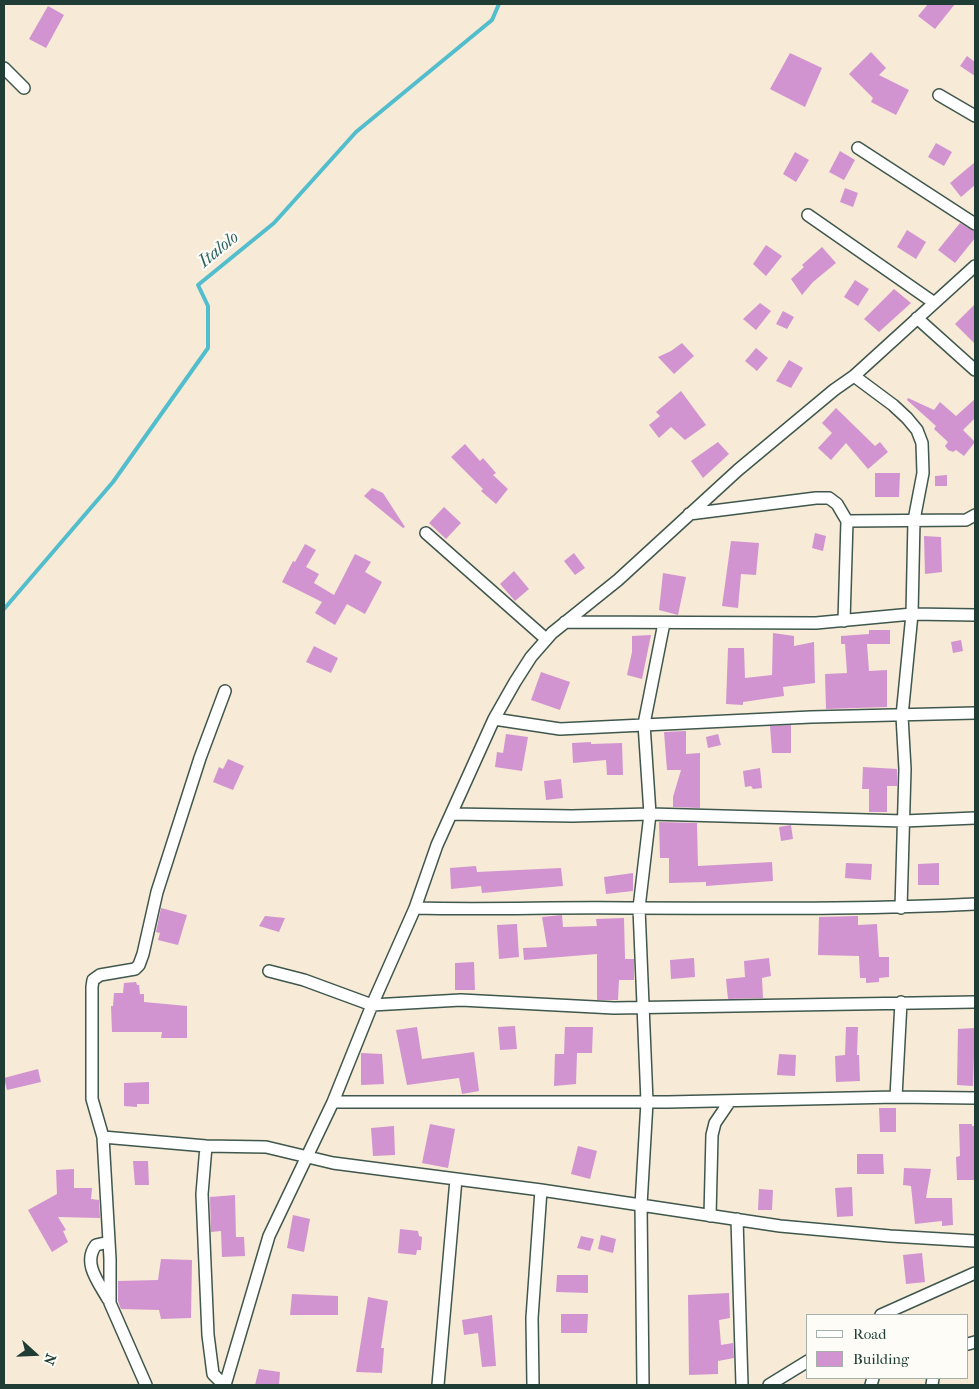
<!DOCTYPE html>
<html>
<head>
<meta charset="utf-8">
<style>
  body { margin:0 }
  #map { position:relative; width:979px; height:1389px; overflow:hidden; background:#f7ead6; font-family:"IM FELL French Canon",serif }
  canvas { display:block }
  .frame { position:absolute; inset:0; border:5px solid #1f3d34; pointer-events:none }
  .legend { position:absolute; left:806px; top:1314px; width:162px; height:65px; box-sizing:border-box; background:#fdfcf7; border:1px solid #a4b0a9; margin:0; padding:6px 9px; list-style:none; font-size:15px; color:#1f3d34 }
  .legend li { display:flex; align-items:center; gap:10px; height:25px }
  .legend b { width:25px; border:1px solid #a4b0a9 }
  .north { position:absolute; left:10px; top:1329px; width:50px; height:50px; -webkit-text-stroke:4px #fdfcf7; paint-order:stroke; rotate:110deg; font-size:14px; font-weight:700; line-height:20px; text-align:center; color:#1f3d34 }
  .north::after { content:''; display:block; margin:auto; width:18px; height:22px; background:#1f3d34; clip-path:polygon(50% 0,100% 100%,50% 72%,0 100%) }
</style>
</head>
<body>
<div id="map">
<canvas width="979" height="1389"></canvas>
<div class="frame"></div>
<ul class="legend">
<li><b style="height:6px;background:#fff"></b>Road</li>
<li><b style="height:14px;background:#d194d0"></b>Building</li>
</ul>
<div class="north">N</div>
</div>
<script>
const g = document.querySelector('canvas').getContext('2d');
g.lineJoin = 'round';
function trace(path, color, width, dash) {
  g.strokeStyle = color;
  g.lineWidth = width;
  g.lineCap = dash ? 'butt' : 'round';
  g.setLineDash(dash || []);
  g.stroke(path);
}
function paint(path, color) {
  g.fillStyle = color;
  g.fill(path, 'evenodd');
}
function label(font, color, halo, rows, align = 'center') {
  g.font = font + ' "IM FELL French Canon",serif';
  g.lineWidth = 4.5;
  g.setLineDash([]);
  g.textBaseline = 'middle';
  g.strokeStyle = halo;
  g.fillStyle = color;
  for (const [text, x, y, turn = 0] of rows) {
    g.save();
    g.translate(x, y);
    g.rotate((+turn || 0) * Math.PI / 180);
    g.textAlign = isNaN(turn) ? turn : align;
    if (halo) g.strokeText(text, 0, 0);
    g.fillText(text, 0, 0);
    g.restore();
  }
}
trace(new Path2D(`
  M4 609 113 482 208 348V306L198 285 274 223 356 132 492 20 499 4`), '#52becd', 4);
paint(new Path2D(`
  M928 4H955L935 29 918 16Z
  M48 6 64 15 46 48 29 39Z
  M871 52 886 68 879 75 909 90 896 115 871 102 873 98 849 74Z
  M790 53 822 68 805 107 770 89Z
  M967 56 975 62V76L960 66Z
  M936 143 952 152 944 166 928 157Z
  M840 151 855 160 844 180 829 172Z
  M795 152 809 160 796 182 783 174Z
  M975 162V185L961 197 950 183Z
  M845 188 858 193 853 207 840 202Z
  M960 223 975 231V238L955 263 938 250Z
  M907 230 926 242 916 259 897 247Z
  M766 245 782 256 766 276 753 264Z
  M822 247 836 263 813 282 802 295 791 279 804 267 802 265Z
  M855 280 869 289 858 306 844 297Z
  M894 289 911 303 879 332 864 319Z
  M760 303 771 311 756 330 743 319Z
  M975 304V344L955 324Z
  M783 311 794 317 787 329 776 324Z
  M682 343 694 356 674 374 658 357 671 351Z
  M756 348 768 358 757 371 745 361Z
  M789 360 803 368 791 388 776 381Z
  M681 391 706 425 685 440 671 427 659 438 649 425 660 416 656 412Z
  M908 398 934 410 940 402 956 416 975 399V418L963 430 975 442 964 456 956 450 953 452 948 450 945 446 948 442 934 429 936 426 907 400Z
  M836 408 875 446 880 442 888 452 868 469 846 443 831 460 818 448 832 433 822 423Z
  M718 442 729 454 703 478 691 461Z
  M465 444 480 461 483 458 496 473 493 475 508 489 496 504 481 491 483 489 451 457Z
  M875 473H900L899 497H875Z
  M947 475V486H935V476Z
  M372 488 383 493 405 527 403 528 364 496Z
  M444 507 461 523 446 539 429 523Z
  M815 533 826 536 823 551 812 548Z
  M924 536 941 537 942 572 925 574Z
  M731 541 759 543 756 575 741 574 738 608 722 606Z
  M305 544 316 550 306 567 319 574 314 583 334 595 355 554 371 562 365 572 382 582 365 614 347 604 335 625 315 613 322 602 282 582 293 561 295 562Z
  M574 553 585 568 575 575 564 561Z
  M514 571 529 589 515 601 500 584Z
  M663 573 686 577 678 615 659 610Z
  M869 630H890V644H867L869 671 887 670V707L826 709 825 674 847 673 845 644H841V636L869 634Z
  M773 633 794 636V646L814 642 815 683 783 687 784 696 743 702V705L726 704 728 648H744L745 678 772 675Z
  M651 635 642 679 627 675 632 652V636Z
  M961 640 963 651 953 653 951 642Z
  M314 646 338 658 331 673 306 662Z
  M541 672 570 682 560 710 531 700Z
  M791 725V753H772L770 726Z
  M686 731V754L700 753V808L673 807V797L681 770H667L664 732Z
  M506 734 528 737 522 771 495 767 497 752 503 753Z
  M718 734 721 745 708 748 706 737Z
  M591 742V744L622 743 623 775H607L606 760 573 763 572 743Z
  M228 759 244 766 233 790 213 782 219 767 223 769Z
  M863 767 897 769V786H887V812H869V789H862Z
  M760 768 762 788 753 789 751 786 745 787 743 771Z
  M561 779 563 798 546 800 544 781Z
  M659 822 697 823 698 866 772 862 773 881 706 886V882L669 883V858H660Z
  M791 825 793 839 781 841 779 827Z
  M846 863 872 864 871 880 845 878Z
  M939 863V885H918V864Z
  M476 866 477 872 561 868 563 886 482 893 481 886 451 889 450 868Z
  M633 873V891L606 894 604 877Z
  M161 908 187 915 178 945 158 940 160 933 156 932Z
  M562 915 563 927 597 926 596 919 624 918 625 959H634V980H619L618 1000H597V954L524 960 523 948 547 947 542 917Z
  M265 916 285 918 279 932 259 926Z
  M858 916V925L877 924 879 957H889V977L879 978V982L866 983V978H860L859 956 818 955 819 917Z
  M517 924 519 957 499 959 497 925Z
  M694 958 695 977 671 979 670 960Z
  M769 958 771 976 762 978 763 998 728 999 726 979 745 977 744 961Z
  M474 962 475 990H455V963Z
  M136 982 137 985H139L140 994H144V1002L187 1006V1038H161L162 1032H112L111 1006H113L114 993H123L124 983Z
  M515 1026 517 1049 500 1050 498 1027Z
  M417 1027 422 1059 474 1052 479 1091 462 1094 459 1078 407 1085 396 1030Z
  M565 1027H593L592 1053H577L576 1084 554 1086 555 1054H564Z
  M846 1027H858L857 1055H859L860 1081 836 1082 835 1056 845 1055Z
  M975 1028 973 1086 957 1085 958 1029Z
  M361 1053 382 1054 384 1084 361 1085Z
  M779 1054 796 1055 795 1076 777 1075Z
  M38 1069 41 1082 7 1090 4 1078Z
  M149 1082V1104H137V1107L124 1106V1083Z
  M879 1108H896V1132H880Z
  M430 1124 455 1129 448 1168 422 1163Z
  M959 1124H972V1126H975L974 1180H957L956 1157 960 1156Z
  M394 1126 395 1155 373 1156 371 1128Z
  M578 1146 597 1151 590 1179 571 1174Z
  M857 1154H883L884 1174H857Z
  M133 1161H148L149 1185H135Z
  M904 1168 931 1169 926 1198H952L953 1225 942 1226V1221L915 1224 911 1186 903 1185Z
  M74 1169V1188H92L91 1199 99 1200 100 1218 58 1217 66 1230 63 1231 68 1242 52 1252 28 1210 57 1194 56 1170Z
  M852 1187 853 1216 837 1217 835 1188Z
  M759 1189 773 1190 772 1210H758Z
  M235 1195 236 1237H244L245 1256 222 1257 221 1231 211 1232 210 1197Z
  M293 1215 310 1219 304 1252 287 1248Z
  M400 1229 418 1231 419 1236 422 1237 421 1250H417L416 1255 398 1253Z
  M601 1235 616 1239 613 1253 598 1249Z
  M581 1236 594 1239 590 1251 577 1248Z
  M922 1253 925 1282 906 1284 903 1255Z
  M161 1259 192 1260 191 1318 161 1319 159 1310 121 1309 118 1301V1281L158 1280Z
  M557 1275H588V1293L556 1292Z
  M729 1293 730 1318 719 1320 721 1345 733 1343 734 1358 718 1361V1374L689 1375 688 1295Z
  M292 1294 338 1296V1315H290Z
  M368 1297 388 1301 381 1348H384L382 1373 356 1372Z
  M561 1314H588L587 1333H561Z
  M492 1315 496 1366 482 1367 478 1333 464 1335 462 1320Z
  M259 1369 280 1372 279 1385H255Z`), '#d194d0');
const street = new Path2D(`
  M4 68 24 88
  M939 95 975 116
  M858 148 975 224
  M808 215 933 302
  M917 318 975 370
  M854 376 893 405 907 418 917 430 922 443 923 473 914 520 912 614 902 716 905 769 901 908
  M689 514 816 498H829L837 504 847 521 844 621
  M847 521 966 520 975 515
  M426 533 546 639
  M565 622 816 623 912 614 975 615
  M494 719 560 729 811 717 975 713
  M452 814 572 816 650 814 904 821 975 818
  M415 908C486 910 556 907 627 908 743 908 859 910 975 904
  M269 971 304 980 372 1005 461 1000 614 1008 975 1002
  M896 1097 901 1002
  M333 1102H668L896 1097 975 1098
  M103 1137 206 1146 266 1147 333 1163 541 1190 780 1226 890 1236 975 1241
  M206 1146 202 1194 208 1335 213 1374 224 1385
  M710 1216 712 1135 715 1123 730 1101
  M737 1219 742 1385
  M108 1299C99 1283 82 1263 96 1245L109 1242
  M881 1315 975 1273
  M968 1344 975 1342
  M146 1385 110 1303V1259L103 1137 92 1099V987L93 980 100 975 135 969 139 965 143 954 157 892 200 758 225 691
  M225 1385 269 1236 333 1102 372 1005 415 908 437 845 494 719 515 682 531 657 552 633 618 580 738 470 834 390 854 376 975 266
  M438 1385 456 1179
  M533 1385 532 1318 541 1190
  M643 1385 641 1205 647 1102 639 908 650 814 644 724 664 623
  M769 1385 808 1361
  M871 1385 873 1378
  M932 1385 933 1378`);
trace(street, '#3f574c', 14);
trace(street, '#fff', 11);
label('italic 18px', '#2e6462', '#fdfcf7', [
  ["Italolo",219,250,-39]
]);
</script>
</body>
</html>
